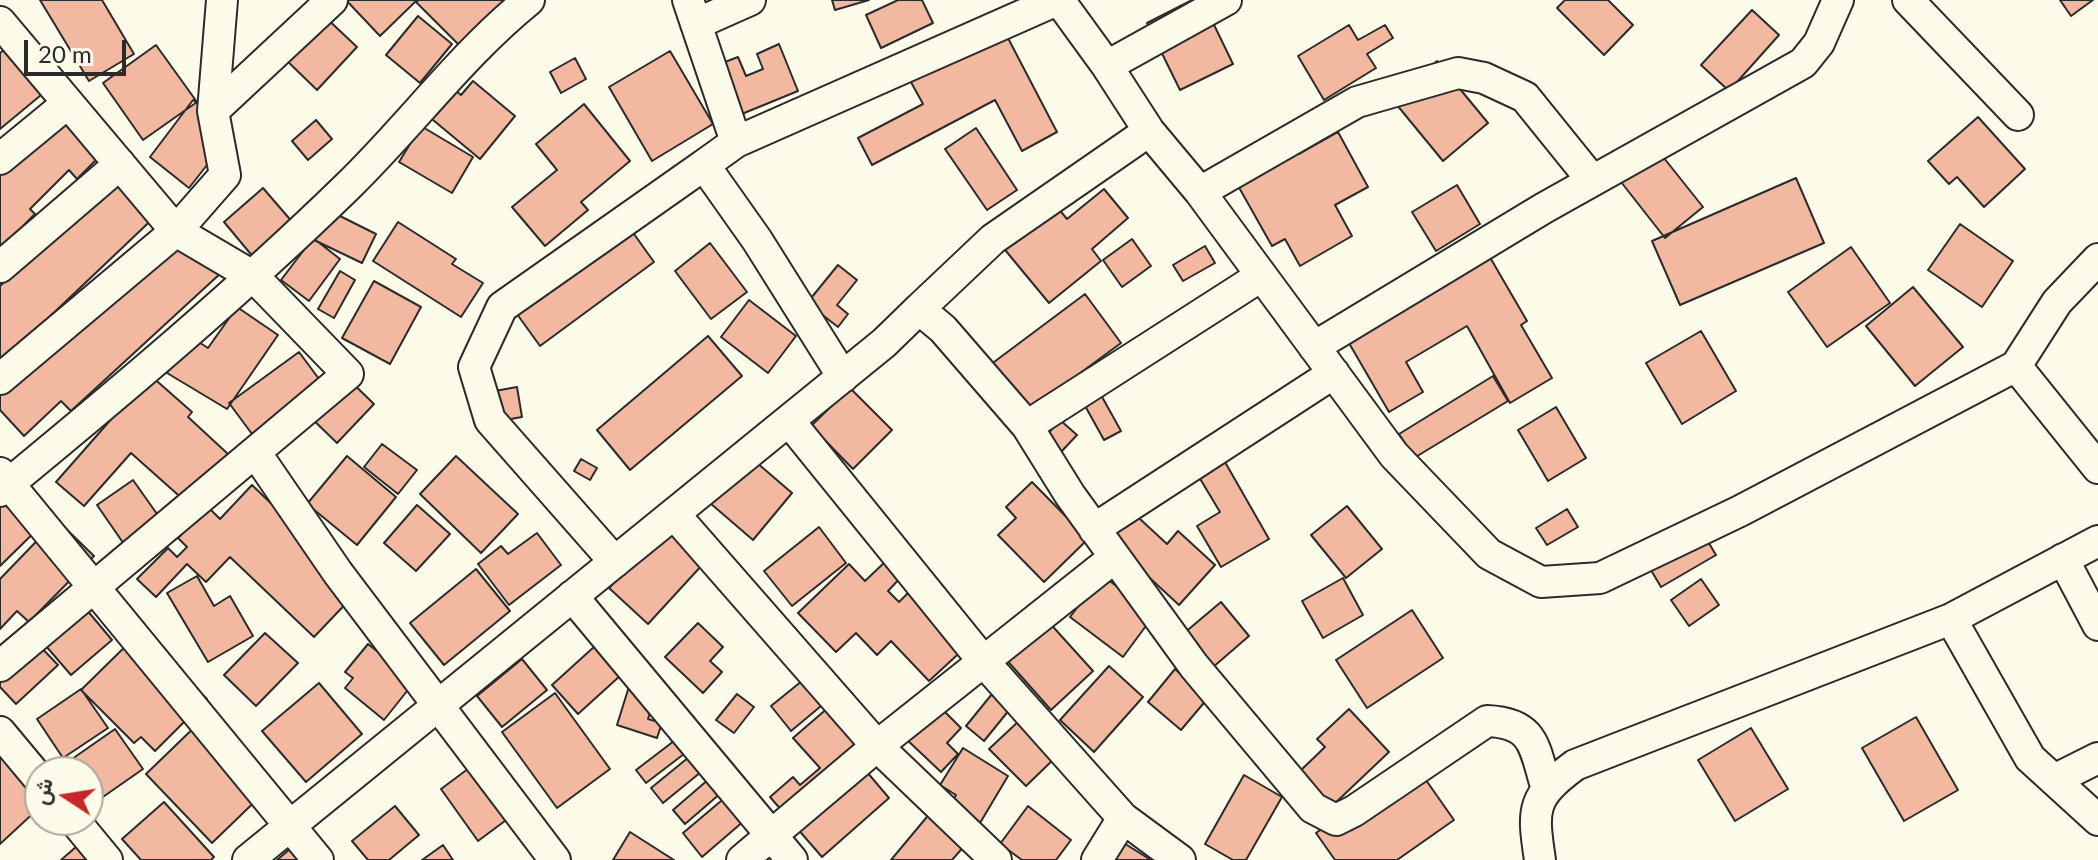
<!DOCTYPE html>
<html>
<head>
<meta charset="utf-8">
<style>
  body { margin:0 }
  #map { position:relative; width:2098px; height:860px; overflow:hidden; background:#fdfbea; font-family:Lato,Vazirmatn,sans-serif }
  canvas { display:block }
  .north { position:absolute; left:24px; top:756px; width:80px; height:80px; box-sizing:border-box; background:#fdfbea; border:2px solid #a9a89e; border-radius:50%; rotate:282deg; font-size:22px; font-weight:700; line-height:32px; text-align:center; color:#2b2b2b }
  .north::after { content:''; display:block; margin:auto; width:28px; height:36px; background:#c62828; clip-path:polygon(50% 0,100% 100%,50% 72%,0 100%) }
  .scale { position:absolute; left:24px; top:40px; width:102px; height:36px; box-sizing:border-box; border:4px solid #2b2b2b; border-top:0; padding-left:10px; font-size:24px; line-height:28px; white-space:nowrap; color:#2b2b2b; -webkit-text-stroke:6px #fdfbea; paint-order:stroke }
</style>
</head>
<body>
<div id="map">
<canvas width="2098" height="860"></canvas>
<div class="north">ش</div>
<div class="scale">20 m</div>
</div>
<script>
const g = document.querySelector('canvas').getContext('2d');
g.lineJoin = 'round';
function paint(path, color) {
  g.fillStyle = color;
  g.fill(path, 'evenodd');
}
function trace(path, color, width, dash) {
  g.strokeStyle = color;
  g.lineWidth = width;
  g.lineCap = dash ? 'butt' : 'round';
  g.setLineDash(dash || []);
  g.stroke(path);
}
const building = new Path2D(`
  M40 0H102L134 54 89 81Z
  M346 0H417L380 36Z
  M419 0H511L463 49 416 2Z
  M832 0H869L835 10Z
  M898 0H922L933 23 881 48 866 15Z
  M1192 0H1202L1233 64 1180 90 1147 23Z
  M1565 0H1608L1633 25 1604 55 1557 8Z
  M2060 0H2093L2071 16Z
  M1752 10 1779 35 1729 91 1701 65Z
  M322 14 357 47 317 90 282 56Z
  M418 16 452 44 420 83 386 55Z
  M997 17 1057 132 1022 151 995 100 872 165 858 138 923 104 906 73Z
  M1349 25 1358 40 1385 25 1393 38 1367 54 1376 68 1324 100 1298 56Z
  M27 30 64 76 0 129V53Z
  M779 44 798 91 732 118 712 67 738 57 746 76 763 69 757 54Z
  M156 45 197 102 143 140 103 83Z
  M670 51 713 124 652 161 609 87Z
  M575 58 586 79 561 93 550 72Z
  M1437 61 1488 123 1443 161 1392 99Z
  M439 76 461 95 473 81 515 116 480 159 415 105Z
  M74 96 117 139 77 179 69 170 30 209 35 214 0 249V169Z
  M193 100 223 123 204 148 214 156 189 188 150 157Z
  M584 104 630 161 581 202 588 210 545 246 512 207 557 170 536 144Z
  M1978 117 2025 169 1984 207 1957 177 1949 184 1928 161Z
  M316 120 332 139 308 160 292 141Z
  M421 126 473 157 452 193 399 162Z
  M976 128 1017 190 987 210 945 149Z
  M1338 132 1368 187 1335 205 1352 236 1300 266 1285 239 1272 246 1228 168 1288 135 1299 154Z
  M1652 143 1703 207 1665 238 1614 173Z
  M125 168 163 209 0 364V286Z
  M1796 178 1824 243 1680 305 1652 241Z
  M1457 185 1480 224 1436 251 1412 212Z
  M263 188 294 224 254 258 224 222Z
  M1104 189 1128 218 1092 249 1101 261 1049 303 996 239 1048 196 1067 219Z
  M328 210 376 234 362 263 314 240Z
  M624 220 654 262 540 346 509 303Z
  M398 222 456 259 452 264 483 283 461 317 373 261Z
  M1960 224 2013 261 1982 307 1928 270Z
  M186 232 222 272 71 411 61 401 24 436 0 410V391Z
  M313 238 340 259 309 301 281 280Z
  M1132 239 1151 266 1122 287 1103 260Z
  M710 243 747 292 711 319 675 271Z
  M1205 246 1215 263 1183 281 1173 265Z
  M1484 247 1527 321 1521 325 1552 378 1510 403 1467 326 1406 362 1423 392 1389 412 1342 331Z
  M1851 247 1890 303 1827 347 1788 292Z
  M838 265 857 280 837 305 848 314 838 327 807 303Z
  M340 271 355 280 334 318 318 309Z
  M374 281 421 307 390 364 342 338Z
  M1913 287 1963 347 1915 386 1866 326Z
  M1085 294 1121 343 1022 416 986 368Z
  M749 300 796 336 768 373 721 337Z
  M237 307 278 335 227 409 167 373 191 337 208 348Z
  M1701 331 1736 391 1682 424 1646 363Z
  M708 336 742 376 630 470 597 430Z
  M299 352 322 383 252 434 229 403Z
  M341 372 374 404 337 443 304 411Z
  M150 375 192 412 188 417 228 454 186 502 131 453 84 506 56 482Z
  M1493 376 1508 401 1414 458 1399 434Z
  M517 387 522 417 494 422 489 392Z
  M850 388 892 430 853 469 811 426Z
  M1101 395 1121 431 1104 440 1084 404Z
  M1556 407 1586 458 1548 481 1518 430Z
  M1060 420 1077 435 1061 452 1045 437Z
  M382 444 417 470 398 494 364 467Z
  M742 450 792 493 753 540 703 497Z
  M347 456 396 497 357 545 307 504Z
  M456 456 518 514 481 553 420 494Z
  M581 459 597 468 590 480 574 471Z
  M1225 462 1269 539 1221 567 1197 526 1220 512 1199 477Z
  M133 480 162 521 126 547 97 505Z
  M1032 482 1088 539 1044 582 998 535 1016 518 1006 507Z
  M20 483 52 515 0 566V504Z
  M252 485 308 539 356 593 314 637 230 557 206 582 187 564 156 597 137 579 168 548 177 557 187 547 178 538 208 507 220 519Z
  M417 505 450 534 416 571 384 543Z
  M1126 506 1167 544 1178 531 1215 565 1179 605 1101 533Z
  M1347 506 1382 549 1346 578 1311 535Z
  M1567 509 1578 527 1547 545 1536 528Z
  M675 516 714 552 648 624 609 588Z
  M1694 518 1716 555 1661 587 1639 550Z
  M57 520 94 556 29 622 17 611 0 629V579Z
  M819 527 846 563 792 606 764 571Z
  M537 533 561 565 509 605 478 564 501 546 508 554Z
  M887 560 902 576 888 591 899 602 913 588 968 645 929 681 891 641 877 655 856 633 836 652 798 613 849 564 865 581Z
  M476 569 510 611 444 665 410 623Z
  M1102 575 1154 615 1123 657 1070 617Z
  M197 576 214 606 230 596 253 636 208 662 167 593Z
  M1343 578 1363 615 1323 638 1302 601Z
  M1701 579 1719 605 1689 626 1671 600Z
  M1221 602 1249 636 1212 668 1183 634Z
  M81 603 112 640 71 675 39 638Z
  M1412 610 1443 658 1367 708 1336 660Z
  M1046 619 1093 671 1051 710 1004 657Z
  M698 623 723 647 710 661 722 672 703 693 665 657Z
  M140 632 207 699 155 751 141 737 134 743 81 690Z
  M265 633 298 663 256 706 224 675Z
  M606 636 632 665 578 714 552 685Z
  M34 640 58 665 16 704 0 687V673Z
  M368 644 415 681 384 720 345 688 353 678 345 672Z
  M522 659 547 690 502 727 477 696Z
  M1109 666 1143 697 1094 752 1060 720Z
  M1175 669 1208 698 1181 730 1148 702Z
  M813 672 833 696 791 731 771 706Z
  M631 680 658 688 648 719 662 723 657 738 617 725Z
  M319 683 362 734 306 782 262 731Z
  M81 689 108 728 63 758 37 719Z
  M555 693 610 769 557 808 502 732Z
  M737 694 754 707 734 733 716 720Z
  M992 694 1010 709 984 741 966 726Z
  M837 700 880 749 861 765 889 798 822 857 770 797 793 777 800 785 820 768 793 738Z
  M937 704 961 728 947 743 958 754 941 772 904 737Z
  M1349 709 1389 752 1331 807 1299 772 1325 747 1317 739Z
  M1916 717 1958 790 1904 821 1862 748Z
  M204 718 270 787 212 843 146 774Z
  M1021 719 1057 756 1026 786 989 749Z
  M1751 728 1788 789 1735 821 1698 760Z
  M115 729 143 769 100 799 88 782V772H81L72 759Z
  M687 731 697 744 646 783 636 770Z
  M0 744 40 785V807L0 844Z
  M700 748 712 763 663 803 651 788Z
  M963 748 1008 776 980 823 950 805 956 795 940 785Z
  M488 754 525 806 478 841 441 789Z
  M1414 763 1454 820 1397 860H1335L1316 833Z
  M717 772 729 786 685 824 673 810Z
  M1244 775 1282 797 1246 860H1233L1205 844Z
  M740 785 759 808 702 857 683 833Z
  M164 802 214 857 211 860H141L122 839Z
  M395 806 419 835 389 860H368L352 841Z
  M1028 806 1071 840 1056 860H1022L1000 844Z
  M931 812 967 843 952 860H891Z
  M630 832 674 860H613Z
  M1111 835 1151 860H1095Z
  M85 839 103 860H61Z
  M297 843 310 860H277Z
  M443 845 453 860H422Z`);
paint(building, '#f2b8a0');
trace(building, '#2b2b2b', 2);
const minor = new Path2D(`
  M688 0 736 142 704 165 757 240 843 377
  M1059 0 1107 66 1149 131 1200 192 1394 455 1489 554 1541 582 1600 578 1740 511 2016 366 2057 302 2098 259
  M1908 0 2018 115
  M0 22 176 231 254 277 348 374 0 666
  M696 24 750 0
  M1107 66 1226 0
  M213 111 332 0
  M736 142 1057 0
  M0 159 68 103
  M1200 192 1357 102 1458 73 1484 78 1525 97 1592 180
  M0 267 120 164
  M919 309 993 239 1149 131
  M1314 347 1544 208 1803 63 1819 43 1838 0
  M2016 366 2098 468
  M0 379 176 231 225 175 213 111 222 0
  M789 421 984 662 1123 818 1180 860
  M1027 426 1261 276
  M255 452 338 573 555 860
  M0 473 318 860
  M0 491C119 393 237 294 347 187 410 126 461 55 529 0
  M674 514 877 746 996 860
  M1094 529 1334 373
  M2063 559 2098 625
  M615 562 490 420 474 367 502 307 704 165
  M572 596 792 860
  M1951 619 2030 758 2098 820
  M0 732 40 780
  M2054 780 2098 758
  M74 820 107 860
  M248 860 884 343 919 309 943 329 1027 426 1070 495 1194 666 1313 808 1336 820 1354 811 1487 721C1535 723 1534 747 1546 786
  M742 860 877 746 1115 557
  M1097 860 1123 818
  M1540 860C1532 808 1532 797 1575 765L1951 619 2098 541`);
trace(minor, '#2b2b2b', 34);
trace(minor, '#fdfbea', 30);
</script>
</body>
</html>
